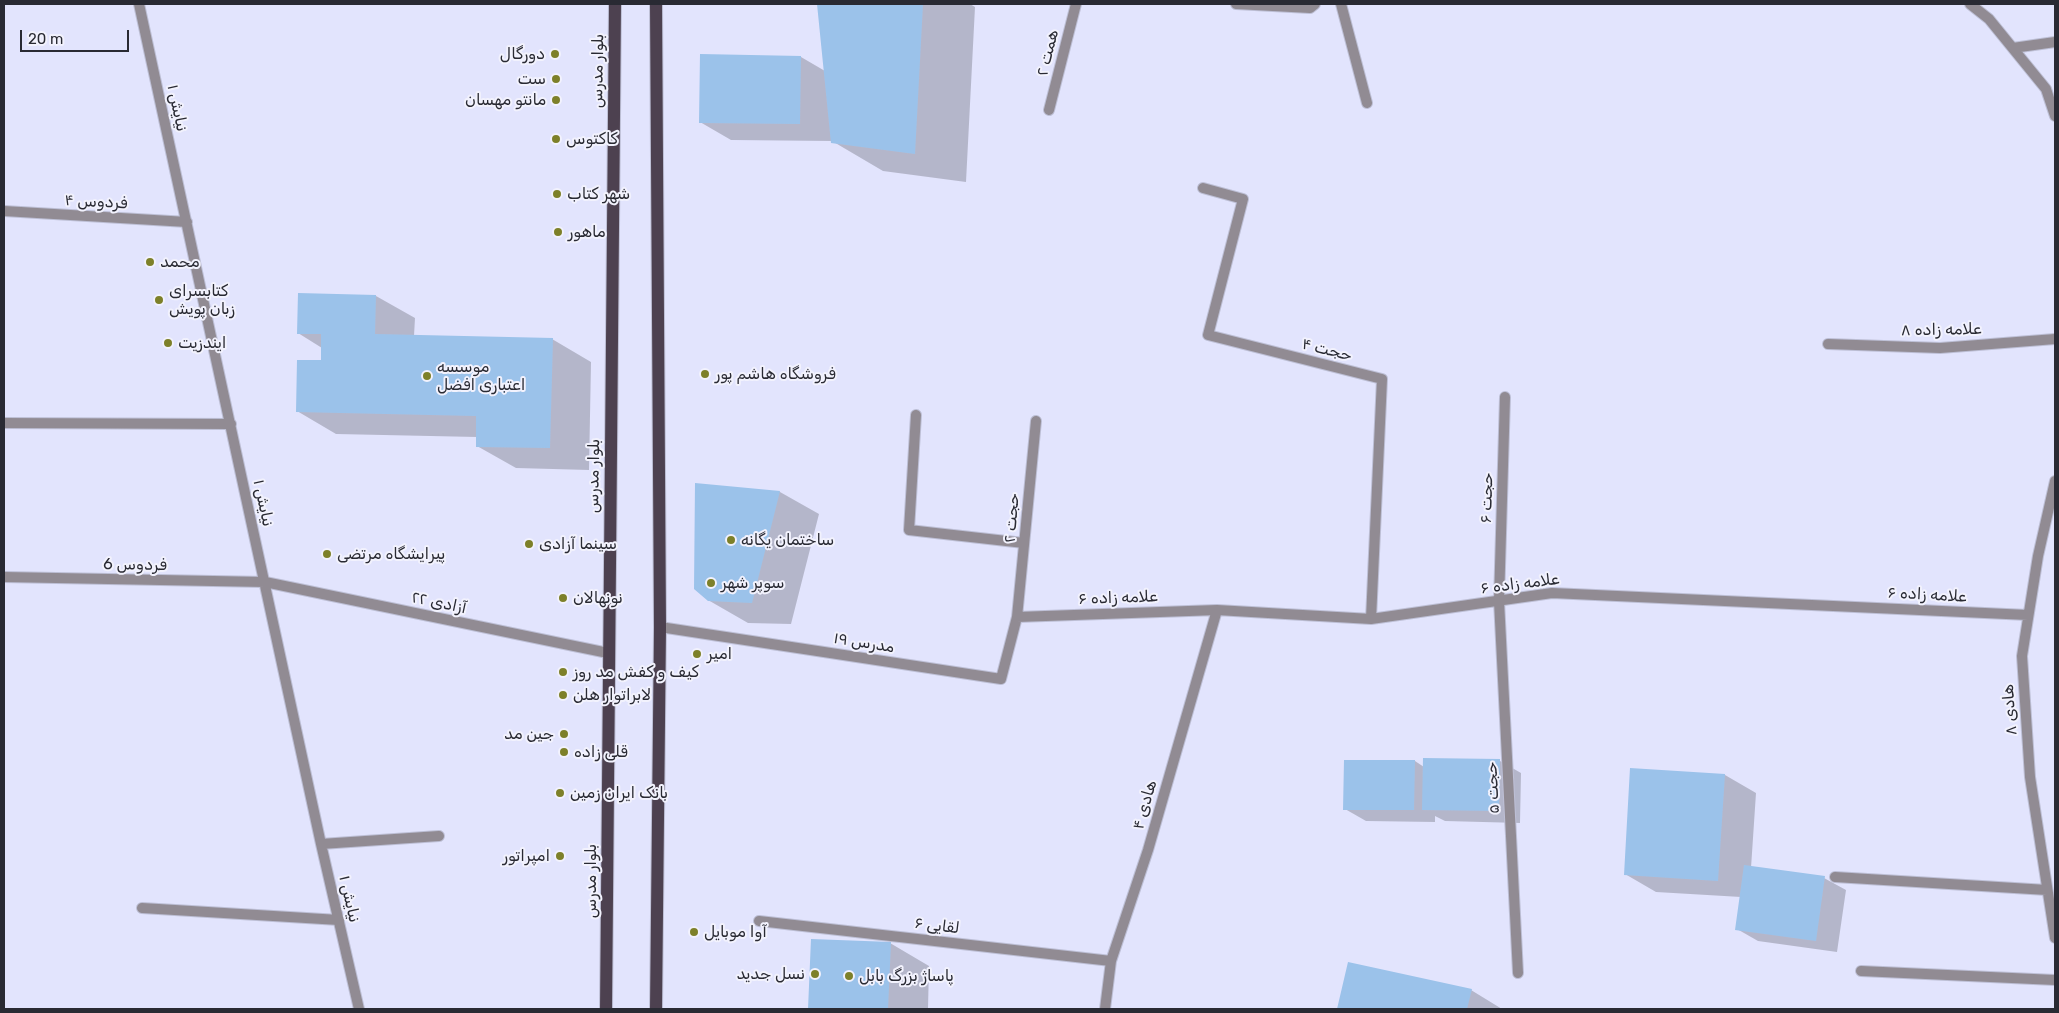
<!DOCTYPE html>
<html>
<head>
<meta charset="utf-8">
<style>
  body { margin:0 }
  #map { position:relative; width:2059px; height:1013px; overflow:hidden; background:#e2e4fd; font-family:Rubik,sans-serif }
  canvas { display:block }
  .frame { position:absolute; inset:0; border:5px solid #292a33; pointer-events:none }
  .scale { position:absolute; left:20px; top:30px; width:109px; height:22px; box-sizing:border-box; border:2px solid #292a33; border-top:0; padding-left:6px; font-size:15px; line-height:18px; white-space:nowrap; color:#292a33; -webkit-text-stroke:4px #f2f2fd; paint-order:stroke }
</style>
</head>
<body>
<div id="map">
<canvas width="2059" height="1013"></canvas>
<div class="frame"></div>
<div class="scale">20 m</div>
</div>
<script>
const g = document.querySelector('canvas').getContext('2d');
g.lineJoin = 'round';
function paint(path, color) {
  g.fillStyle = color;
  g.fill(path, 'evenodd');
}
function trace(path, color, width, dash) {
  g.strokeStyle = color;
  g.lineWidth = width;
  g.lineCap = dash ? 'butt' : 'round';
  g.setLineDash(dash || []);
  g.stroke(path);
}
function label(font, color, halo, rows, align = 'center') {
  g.font = font + ' Rubik,"Noto Naskh Arabic",sans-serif';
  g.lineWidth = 4;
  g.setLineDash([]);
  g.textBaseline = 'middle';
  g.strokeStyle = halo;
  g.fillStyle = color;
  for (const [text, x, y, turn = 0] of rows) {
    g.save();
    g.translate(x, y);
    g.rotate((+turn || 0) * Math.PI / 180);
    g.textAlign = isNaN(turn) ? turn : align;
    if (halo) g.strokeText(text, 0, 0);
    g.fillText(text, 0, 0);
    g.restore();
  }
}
paint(new Path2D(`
  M818 4H970L975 7 966 182 883 171 832 141 731 140 700 122 701 56 801 57 825 71Z
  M376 296 415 318 414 336 552 339 591 362 589 470 516 468 477 446V437L336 434 297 411 322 362V348L298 333Z
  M697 485 780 492 819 514 791 624 748 623 708 600Z
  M1415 761 1424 767 1500 761 1521 773 1520 823 1445 821 1435 816V822L1366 821 1345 809Z
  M1632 769 1725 775 1756 793 1751 868 1824 878 1846 890 1837 952 1758 941 1737 929 1741 897 1656 892 1625 874Z
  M812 940 890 943 929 966 928 1009H809Z
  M1349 963 1471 990 1502 1009H1339Z`), '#0003');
paint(new Path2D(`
  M817 4H923L915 154 831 143Z
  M700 54 801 56 800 124 699 123Z
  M298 293 376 295 375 334 553 338 550 448 476 447V416L296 412 297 360H321V334H297Z
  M695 483 780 491 752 603 708 601 694 589Z
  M1423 758 1500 759 1499 811 1422 810Z
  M1344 760H1415L1414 810H1343Z
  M1630 768 1725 774 1718 881 1624 875Z
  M1744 865 1825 876 1816 941 1735 930Z
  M811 939 891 942 888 1009H808Z
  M1348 962 1472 989 1467 1009H1337Z`), '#9bc2ea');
const lane = new Path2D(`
  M1499 601 1505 397`);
const street = new Path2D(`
  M139 4 321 844 359 1009
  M1236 4 1310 8 1315 4
  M1341 4 1367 103
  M1970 4 1989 19 2046 89 2055 116
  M2013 48 2055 42
  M1049 110 1076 4
  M1203 188 1243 199 1208 335 1382 379 1371 619
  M4 211 187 222
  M1828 344 1940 348 2055 339
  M916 415 909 530 1024 543
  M4 423 231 424
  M2055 481 2038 556 2022 656 2030 777 2055 938
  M4 577 265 582 608 653
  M1499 601 1518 973
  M1017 617 1217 610 1371 619 1552 593 2028 615
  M660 627 1001 679 1017 617 1036 421
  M321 844 439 836
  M1835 877 2047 890
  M142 908 339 920
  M759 921 1111 961
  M1861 971 2055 980
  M1105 1009 1111 961 1148 850 1217 610`);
const primary = new Path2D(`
  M656 4 660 627 656 1009
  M606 1009 615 4`);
trace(lane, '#bdbfd5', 12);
trace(street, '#bdbfd5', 12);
trace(primary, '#bdbfd5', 14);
trace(lane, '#918b93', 10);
trace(street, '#918b93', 10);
trace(primary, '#4d4150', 12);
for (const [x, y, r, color] of [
  [555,54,5,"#7d8029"],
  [556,79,5,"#7d8029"],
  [556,100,5,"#7d8029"],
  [556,139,5,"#7d8029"],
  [557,194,5,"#7d8029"],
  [558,232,5,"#7d8029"],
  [150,262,5,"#7d8029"],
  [159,300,5,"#7d8029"],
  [168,343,5,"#7d8029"],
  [705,374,5,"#7d8029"],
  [427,376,5,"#7d8029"],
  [731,540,5,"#7d8029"],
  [529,544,5,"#7d8029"],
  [327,554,5,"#7d8029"],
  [711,583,5,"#7d8029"],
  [563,598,5,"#7d8029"],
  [697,654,5,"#7d8029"],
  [563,672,5,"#7d8029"],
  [563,695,5,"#7d8029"],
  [564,734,5,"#7d8029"],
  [564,752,5,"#7d8029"],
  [560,793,5,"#7d8029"],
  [560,856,5,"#7d8029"],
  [694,932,5,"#7d8029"],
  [815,974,5,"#7d8029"],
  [849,976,5,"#7d8029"]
]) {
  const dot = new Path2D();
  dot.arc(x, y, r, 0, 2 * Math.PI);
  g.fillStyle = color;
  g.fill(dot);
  trace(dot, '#f2f2fd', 2);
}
label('16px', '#292a33', '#f2f2fd', [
  ["همت ۲",1048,53,-76],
  ["بلوار مدرس",598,71,-89],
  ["نیایش ۱",177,108,78],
  ["فردوس ۴",96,202,3],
  ["علامه زاده ۸",1941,330,-1],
  ["حجت ۴",1327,350,14],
  ["بلوار مدرس",594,476,-89],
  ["حجت ۶",1487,498,-88],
  ["نیایش ۱",263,503,78],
  ["حجت ۲",1012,518,-85],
  ["فردوس 6",135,565,1],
  ["علامه زاده ۶",1520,584,-7],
  ["علامه زاده ۶",1927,595,3],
  ["علامه زاده ۶",1118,598,-2],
  ["آزادی ٢٢",439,603,12],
  ["مدرس ۱۹",864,643,9],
  ["هادی ۸",2010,710,-94],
  ["حجت ۵",1493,788,-93],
  ["هادی ۴",1145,805,-74],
  ["بلوار مدرس",591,881,-90],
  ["نیایش ۱",349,899,77],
  ["لقایی ۶",937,926,7]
]);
label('16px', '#292a33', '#f2f2fd', [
  ["دورگال",545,54,"right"],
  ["ست",546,79,"right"],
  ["مانتو مهسان",546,100,"right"],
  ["کاکتوس",566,139],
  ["شهر کتاب",567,194],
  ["ماهور",568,232],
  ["محمد",160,262],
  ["کتابسرای",169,291],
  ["زبان پویش",169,309],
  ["ایندزیت",178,343],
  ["موسسه",437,367],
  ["اعتباری افضل",437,385],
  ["فروشگاه هاشم پور",715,374],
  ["ساختمان یگانه",741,540],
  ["سینما آزادی",539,544],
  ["پیرایشگاه مرتضی",337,554],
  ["سوپر شهر",721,583],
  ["نونهالان",573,598],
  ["امیر",707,654],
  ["کیف و کفش مد روز",573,672],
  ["لابراتوار هلن",573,695],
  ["جین مد",554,734,"right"],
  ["قلی زاده",574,752],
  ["بانک ایران زمین",570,793],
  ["امپراتور",550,856,"right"],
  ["آوا موبایل",704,932],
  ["نسل جدید",805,974,"right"],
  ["پاساژ بزرگ بابل",859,976]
], 'left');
</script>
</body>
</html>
